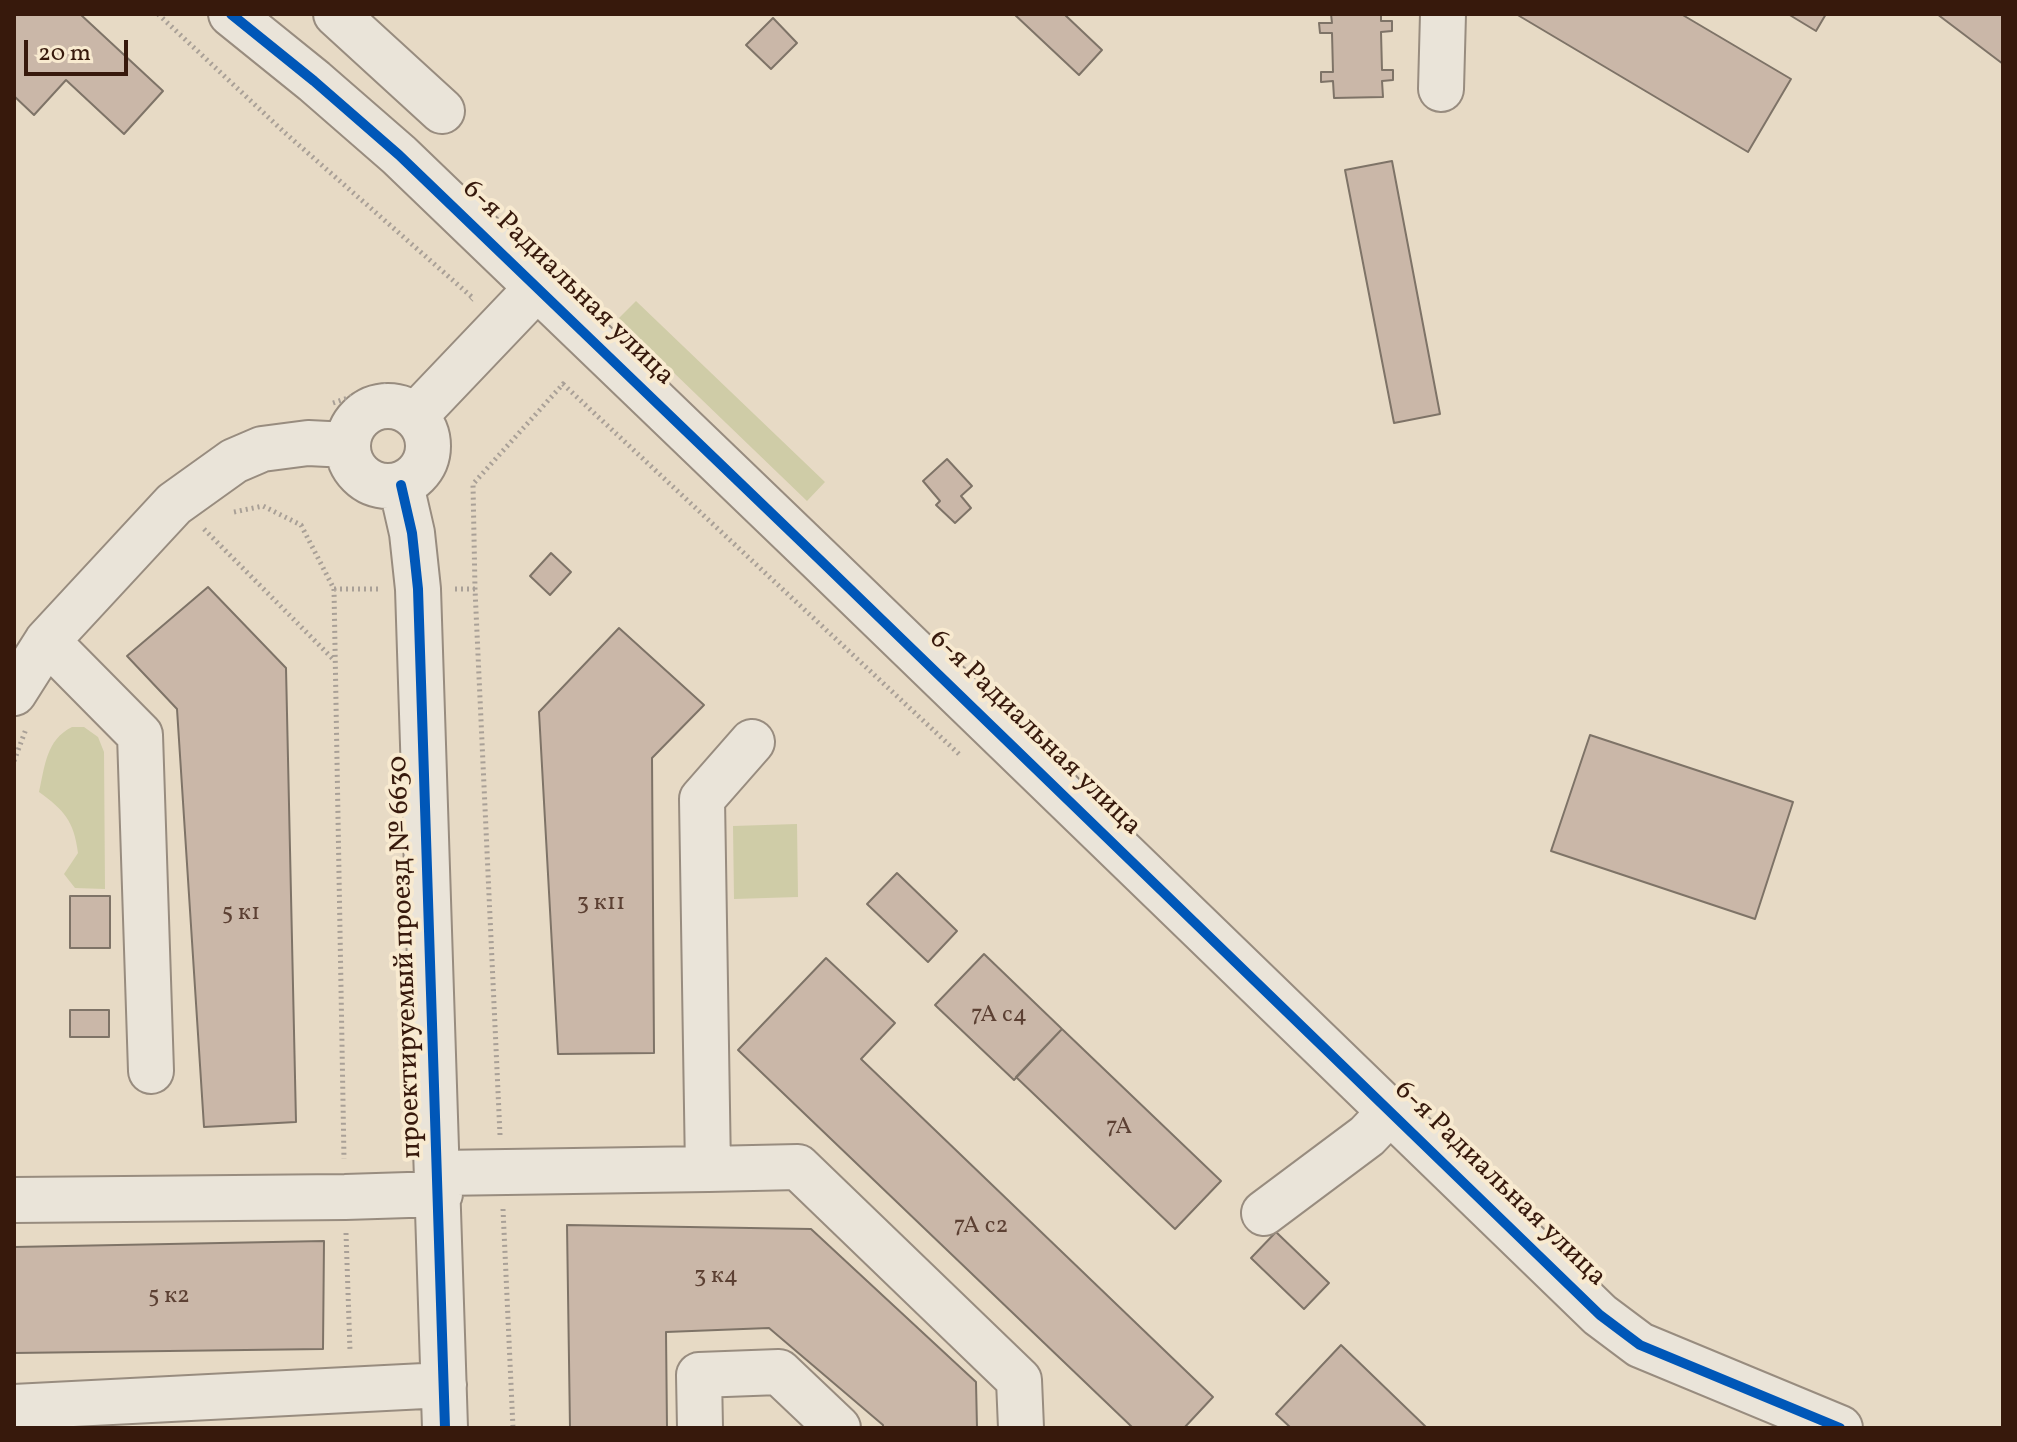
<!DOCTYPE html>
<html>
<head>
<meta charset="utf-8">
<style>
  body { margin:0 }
  #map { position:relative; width:2017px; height:1442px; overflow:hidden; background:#e7dac5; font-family:Vollkorn,serif }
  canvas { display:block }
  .frame { position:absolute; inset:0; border:16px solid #37190c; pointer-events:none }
  .scale { position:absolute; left:24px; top:40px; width:104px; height:36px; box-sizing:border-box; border:4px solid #37190c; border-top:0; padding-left:10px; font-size:24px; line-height:28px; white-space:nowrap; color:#37190c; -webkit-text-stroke:6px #f8ead0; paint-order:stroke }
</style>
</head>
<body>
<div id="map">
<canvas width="2017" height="1442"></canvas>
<div class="frame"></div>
<div class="scale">20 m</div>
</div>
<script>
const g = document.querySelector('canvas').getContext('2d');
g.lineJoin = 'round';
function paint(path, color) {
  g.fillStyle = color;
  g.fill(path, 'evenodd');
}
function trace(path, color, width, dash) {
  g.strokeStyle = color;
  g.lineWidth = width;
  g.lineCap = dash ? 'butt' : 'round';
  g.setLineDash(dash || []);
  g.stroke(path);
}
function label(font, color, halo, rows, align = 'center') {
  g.font = font + ' Vollkorn,serif';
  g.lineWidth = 8;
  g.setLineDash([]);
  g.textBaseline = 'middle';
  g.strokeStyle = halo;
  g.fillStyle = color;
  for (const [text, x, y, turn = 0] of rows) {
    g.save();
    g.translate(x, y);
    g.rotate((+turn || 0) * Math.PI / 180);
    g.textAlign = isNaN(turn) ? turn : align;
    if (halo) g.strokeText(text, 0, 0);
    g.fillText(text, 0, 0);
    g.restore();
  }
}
paint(new Path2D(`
  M636 301 825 482 807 501 618 319Z
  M72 727H84L98 737 104 752 105 889 75 888 64 874 78 853C74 821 64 810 39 792 45 766 46 740 72 727Z
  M797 824 798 897 734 899 733 826Z`), '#cfcca7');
const building = new Path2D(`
  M14 14H80L163 91 124 134 66 80 34 115 14 96Z
  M1014 14H1064L1102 50 1079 75Z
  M1331 14H1381V21H1392V31L1381 32 1382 70H1393V80L1382 81 1383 97 1334 98 1333 81 1321 82V72H1333L1332 33H1320L1319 23H1332Z
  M1516 14H1681L1791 79 1748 152Z
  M1788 14H1826L1816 31Z
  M1937 14H2003V64Z
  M773 18 797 43 771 69 746 45Z
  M1392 161 1440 414 1394 423 1345 170Z
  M947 459 972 486 961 496 971 508 955 523 936 505 940 501 923 481Z
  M551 553 571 572 550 595 530 576Z
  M208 587 286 668 296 1122 204 1127 177 709 127 656Z
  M619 628 704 705 652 758 654 1053 558 1054 539 712Z
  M1590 735 1793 802 1755 919 1551 851Z
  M897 873 957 931 928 962 867 904Z
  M70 896H110V948H70Z
  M984 954 1062 1029 1014 1080 935 1005Z
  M826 958 895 1023 861 1059 1213 1397 1184 1428H1133L738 1050Z
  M70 1010H109V1037H70Z
  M1062 1029 1221 1181 1175 1229 1016 1077Z
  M567 1225 811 1229 976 1382 977 1428H883V1425L769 1328 666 1332 667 1428H570Z
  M1276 1232 1329 1283 1304 1309 1251 1258Z
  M324 1241 323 1349 14 1353V1247Z
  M1341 1345 1427 1428H1291L1276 1414Z`);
paint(building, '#cab7a8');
trace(building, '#7e7367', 2);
const minor = new Path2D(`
  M231 14 314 81 399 155 818 558 1600 1315 1640 1345 1840 1428
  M336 14 442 111
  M1441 89 1443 14
  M348 446a40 40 0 1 1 80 0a40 40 0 1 1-80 0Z
  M415 416 536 289
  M401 485 412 533 418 589 445 1428
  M47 641 140 735 151 1071
  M14 693 47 641 174 504 234 461 262 449 308 443 348 445
  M708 1169 798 1167 1019 1380 1021 1428
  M439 1173 708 1169 702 799 752 742
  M14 1200 345 1197 440 1194
  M1264 1213 1367 1136 1389 1113
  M14 1407 444 1385
  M700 1428 699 1375 779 1372 838 1428`);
trace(minor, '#988c7f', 48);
trace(new Path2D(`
  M158 14 284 132 473 298 471 300
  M333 403 389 384
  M234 512 263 506 301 525 334 589 344 1159
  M204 529 335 661
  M334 589H381
  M455 589H475
  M14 761 26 729
  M500 1135 475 589 473 484 563 384 960 755
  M503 1209 513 1428
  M346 1233 350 1351`), '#a9a097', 5, [2, 4]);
trace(minor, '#eae4d9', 44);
trace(new Path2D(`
  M231 14 314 81 399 155 818 558 1600 1315 1640 1345 1840 1428
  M401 485 412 533 418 589 445 1428`), '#0057b8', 10);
label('24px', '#5c4033', null, [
  ["3 к11",601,905],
  ["5 к1",241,915],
  ["7А с4",999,1017],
  ["7А",1119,1129],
  ["7А с2",981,1228],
  ["3 к4",716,1278],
  ["5 к2",169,1298]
]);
label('28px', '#37190c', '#f8ead0', [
  ["6-я Радиальная улица",567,284,44],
  ["6-я Радиальная улица",1034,734,44],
  ["проектируемый проезд № 6630",407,957,-92],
  ["6-я Радиальная улица",1499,1185,44]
]);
</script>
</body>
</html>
